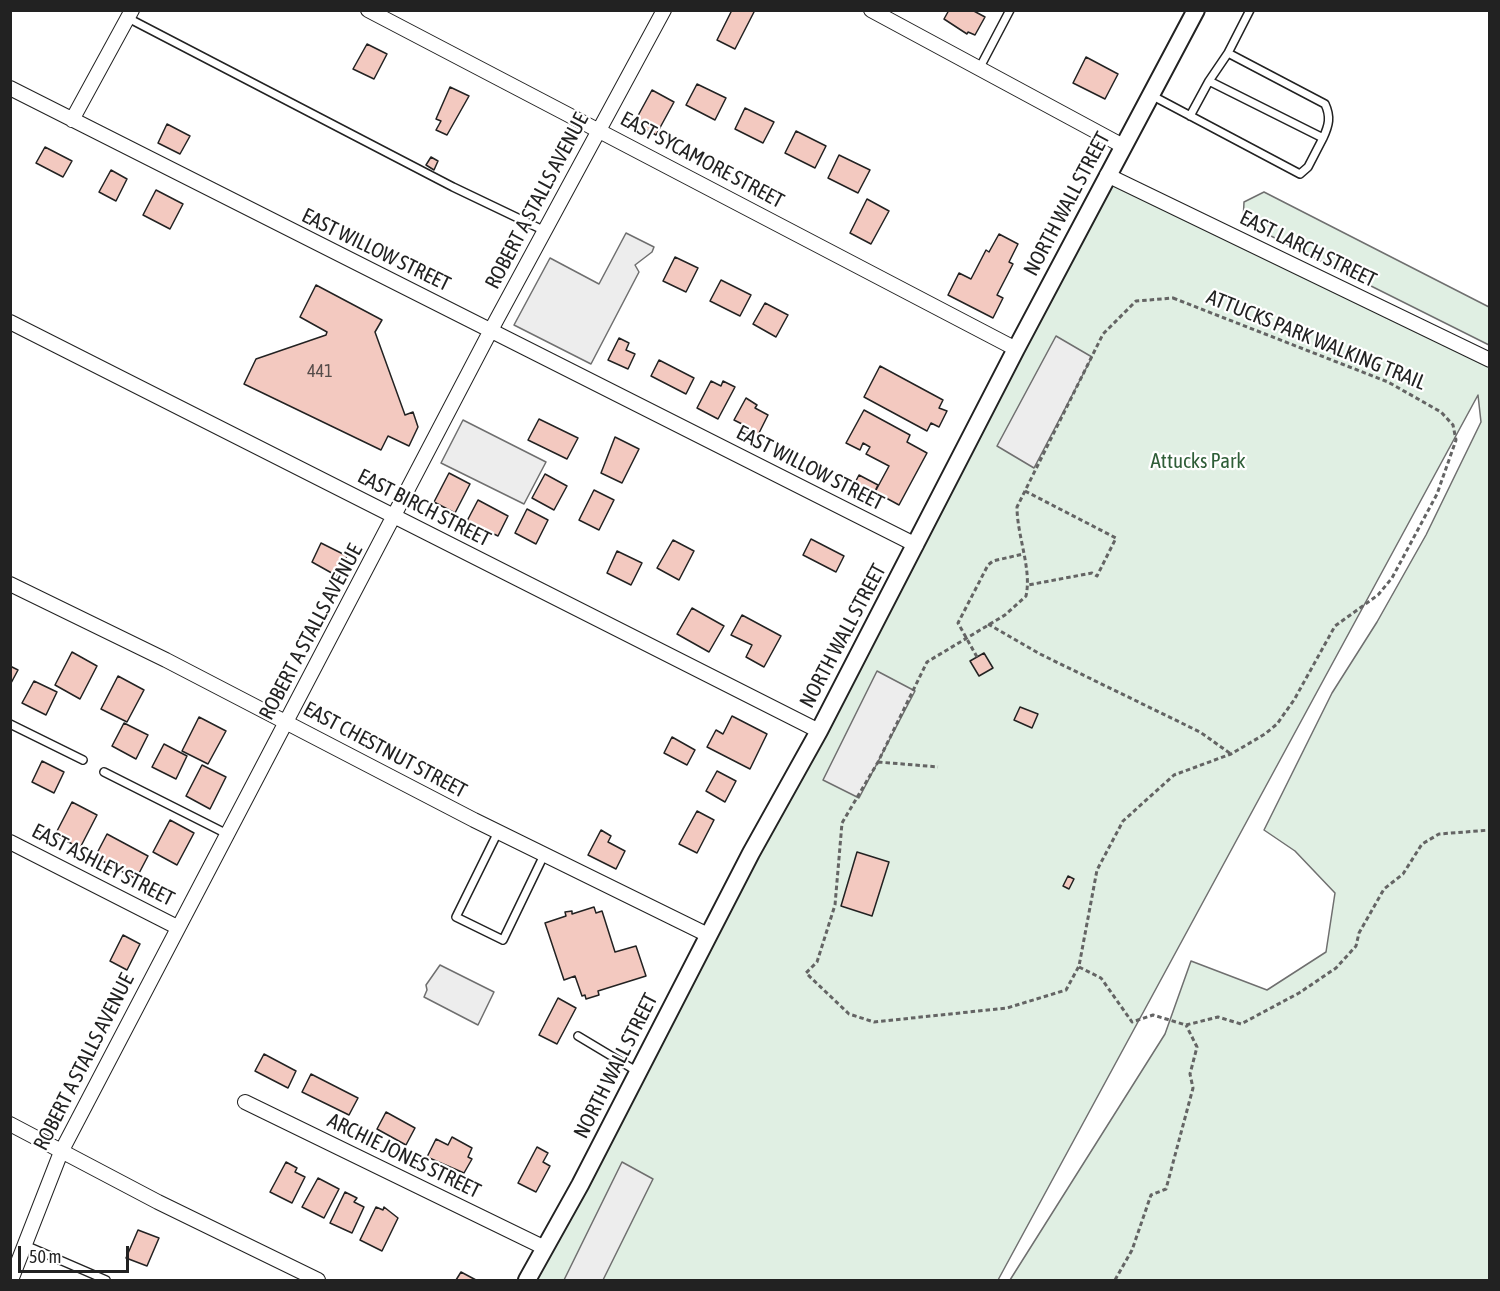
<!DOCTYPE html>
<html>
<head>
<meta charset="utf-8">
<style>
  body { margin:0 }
  #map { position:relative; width:1500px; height:1291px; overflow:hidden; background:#fff; font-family:"Asap Condensed",sans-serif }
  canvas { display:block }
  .frame { position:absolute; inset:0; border:12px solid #222; pointer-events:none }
  .scale { position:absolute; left:18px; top:1246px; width:111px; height:27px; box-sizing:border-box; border:3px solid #222; border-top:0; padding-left:8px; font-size:18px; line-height:21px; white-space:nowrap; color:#222; -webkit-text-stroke:4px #fff; paint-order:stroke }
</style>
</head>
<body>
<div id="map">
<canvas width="1500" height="1291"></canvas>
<div class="frame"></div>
<div class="scale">50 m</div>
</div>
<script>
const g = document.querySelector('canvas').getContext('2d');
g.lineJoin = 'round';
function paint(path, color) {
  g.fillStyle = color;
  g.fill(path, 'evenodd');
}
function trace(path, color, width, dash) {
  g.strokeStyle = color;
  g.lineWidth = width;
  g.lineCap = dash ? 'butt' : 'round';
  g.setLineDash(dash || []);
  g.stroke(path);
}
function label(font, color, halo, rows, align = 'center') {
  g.font = font + ' "Asap Condensed",sans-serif';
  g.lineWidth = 4.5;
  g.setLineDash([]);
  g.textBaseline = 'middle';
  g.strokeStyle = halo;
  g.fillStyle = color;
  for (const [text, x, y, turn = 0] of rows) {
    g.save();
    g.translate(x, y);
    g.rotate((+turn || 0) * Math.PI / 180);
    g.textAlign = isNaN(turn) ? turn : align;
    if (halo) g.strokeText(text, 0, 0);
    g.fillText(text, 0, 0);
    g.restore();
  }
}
const green = new Path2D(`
  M1107 175 1489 360V1280H1010L1165 1034 1191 961 1267 990 1326 952 1335 893 1295 851 1264 830 1332 693 1377 622 1426 535 1481 422 1478 395 998 1280H525Z
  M1264 192 1489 307V345L1243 222 1244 202Z`);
paint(green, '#e0efe3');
trace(green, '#6f6f6f', 1.5);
const parking = new Path2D(`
  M626 233 654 247 652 252 635 265 639 272 591 364 514 325 550 258 599 284Z
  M1056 336 1092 357 1034 468 997 446Z
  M463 420 546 462 524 504 441 463Z
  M877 671 915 691 859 798 823 780Z
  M440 965 494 992 478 1025 424 997 427 990 426 985Z
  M622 1162 653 1179 603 1280H564Z`);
paint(parking, '#ededed');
trace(parking, '#6f6f6f', 1.5);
const building = new Path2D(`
  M732 10H755L735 49 717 40Z
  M949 10H972L985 17 975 35 968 32 967 34 944 19Z
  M367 44 387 54 374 79 353 69Z
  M1086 57 1118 74 1105 99 1073 83Z
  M697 84 726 98 715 120 686 105Z
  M450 87 469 96 447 135 436 130 441 121 436 119Z
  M652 90 674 102 656 135 634 123Z
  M745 108 774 122 763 143 735 129Z
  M167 124 190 136 180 154 158 143Z
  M796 131 826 146 815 168 785 153Z
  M45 147 72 161 63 177 36 163Z
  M839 155 870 170 858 193 828 178Z
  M431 157 438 161 434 170 426 165Z
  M111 170 127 179 116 201 99 192Z
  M156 190 183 204 170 229 143 215Z
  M867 199 889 211 871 244 850 233Z
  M999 234 1018 244 1009 262 1013 264 997 295 1003 298 993 318 948 295 959 273 971 279 986 250 989 252Z
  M675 257 698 268 686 292 663 281Z
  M721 280 751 295 740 316 710 301Z
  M316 285 382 320 375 332 405 415 413 412 418 427 409 446 388 436 381 450 244 384 256 359 326 335 327 332 300 317Z
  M765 303 788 315 776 337 753 324Z
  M619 338 629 343 626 350 635 354 628 369 608 360Z
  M659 360 694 378 686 394 651 376Z
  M880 366 943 400 939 408 947 411 939 427 931 423 927 431 864 397Z
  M711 381 721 386 723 381 735 387 718 419 697 408Z
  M746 398 757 405 755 408 768 415 757 437 744 431 746 426 734 420Z
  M864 410 910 435 907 442 927 453 899 505 875 492 889 466 866 454 870 447 863 443 860 450 846 443Z
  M539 419 578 438 567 459 528 440Z
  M615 437 639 449 622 483 601 473Z
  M449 473 470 484 455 513 434 502Z
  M545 474 567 486 554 510 532 498Z
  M859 475 878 485 871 499 851 490Z
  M594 490 614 500 599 530 579 520Z
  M478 500 508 516 498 536 467 521Z
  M527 509 548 520 536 544 515 533Z
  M811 539 844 556 836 572 803 555Z
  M673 540 694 551 679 580 657 568Z
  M321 543 347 556 337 576 312 562Z
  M617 551 642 563 631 585 607 573Z
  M692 608 724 626 709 652 677 634Z
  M742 615 781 636 764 667 746 657 752 645 731 635Z
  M72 652 97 666 80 699 55 685Z
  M984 653 993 668 979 676 970 661Z
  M10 666 18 670 10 685Z
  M118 676 144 690 127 722 101 709Z
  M34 681 57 692 46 715 22 703Z
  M1020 707 1038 714 1032 728 1014 720Z
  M732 716 767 734 750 769 707 747 716 730 723 734Z
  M199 717 226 731 208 764 182 751Z
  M124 723 148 735 136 759 112 746Z
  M672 737 695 750 687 765 664 753Z
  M164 744 187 756 176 779 152 767Z
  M42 761 64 772 54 793 32 782Z
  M202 765 226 777 210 809 186 796Z
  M717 771 736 781 725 802 706 791Z
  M72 802 97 815 80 848 55 835Z
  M697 811 714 820 697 853 679 844Z
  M170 820 194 833 177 865 153 852Z
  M601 830 611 836 608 842 625 851 616 869 588 855Z
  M107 834 148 856 136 879 95 857Z
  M857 852 889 862 872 916 841 906Z
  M1068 876 1074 879 1069 889 1063 886Z
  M594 907 596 913 602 911 615 952 636 946 646 976 598 991 599 995 586 999 585 995 582 996 575 976 564 980 545 923 566 916 565 912 572 911V914Z
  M123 935 140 944 127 970 110 961Z
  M558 998 576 1008 557 1044 539 1035Z
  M264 1054 296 1071 288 1088 255 1071Z
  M311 1074 358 1098 349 1115 302 1092Z
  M386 1112 415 1128 406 1145 377 1129Z
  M452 1137 472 1148 468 1157 472 1159 464 1173 427 1157 436 1139 448 1145Z
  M537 1147 548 1153 543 1162 550 1166 536 1192 518 1183Z
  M286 1162 297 1168 295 1172 305 1177 292 1203 270 1192Z
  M318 1178 339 1189 324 1218 302 1207Z
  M345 1192 357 1198 354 1202 364 1207 352 1233 330 1223Z
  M376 1207 383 1210 384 1207 398 1218 382 1251 360 1240Z
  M138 1230 159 1238 147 1266 126 1258Z
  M461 1272 476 1280H456Z`);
paint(building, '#f3c9c0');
trace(building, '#222', 1.5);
const service = new Path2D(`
  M1250 10 1228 53 1325 104C1331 117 1329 125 1323 138
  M128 18 453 187 545 231
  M979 69 1010 10
  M1209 81 1228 53
  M1151 95 1300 174 1308 167 1323 138 1209 81 1190 116
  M10 724 83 760
  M104 772 227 834
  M498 832 456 917 503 940 544 855
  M578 1036 638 1072
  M25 1245 106 1280`);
const minor = new Path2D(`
  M368 10 1016 349
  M871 10 1123 146
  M10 88 916 545
  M72 120 132 10
  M1107 175 1490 360
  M10 322 819 731
  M10 584 166 660 474 820 708 935
  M10 842 177 927
  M245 1102 545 1248
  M10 1124 158 1202 318 1280
  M11 1280 61 1152 491 330 664 10`);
const tertiary = new Path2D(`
  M527 1280 580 1185 751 853 819 731 1016 349 1196 10`);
trace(service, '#222', 10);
trace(minor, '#222', 16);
trace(tertiary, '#222', 20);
trace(new Path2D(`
  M1173 298 1388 382 1441 412 1453 425 1456 440 1437 494 1392 578 1378 595 1335 626 1294 700 1277 724 1265 734 1231 754 1174 775 1123 821 1097 870 1079 966 1066 990 1007 1008 874 1022 849 1014 806 973 817 962 835 905 842 823 878 762 927 662 1005 615 1026 596C1032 569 1017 536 1017 507L1103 334 1136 301Z
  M1025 491 1116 538 1097 576 1092 573 1028 585
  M988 624 1040 654 1200 732 1231 754
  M977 657 958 623 988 565 993 561 1023 554
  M878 762 938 767
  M1079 967 1101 978 1132 1022 1153 1015 1186 1025 1218 1017 1241 1024 1299 993 1336 968 1356 946 1359 933 1384 889 1403 874 1422 844 1439 834 1490 830
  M1115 1280 1132 1250 1151 1195 1166 1189 1193 1088 1190 1074 1197 1047 1186 1025`), '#646464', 3, [4.5, 3]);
trace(service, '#fff', 7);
trace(minor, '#fff', 14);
trace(tertiary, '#fff', 16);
label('18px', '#564c4a', null, [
  ["441",320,371]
]);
label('21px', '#222', '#fff', [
  ["EAST SYCAMORE STREET",702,160,28],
  ["ROBERT A STALLS AVENUE",537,201,-62],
  ["NORTH WALL STREET",1067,204,-62],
  ["EAST LARCH STREET",1308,249,26],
  ["EAST WILLOW STREET",376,250,26],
  ["ATTUCKS PARK WALKING TRAIL",1316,340,22],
  ["EAST WILLOW STREET",810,468,27],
  ["EAST BIRCH STREET",424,508,27],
  ["ROBERT A STALLS AVENUE",311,632,-62],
  ["NORTH WALL STREET",843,636,-62],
  ["EAST CHESTNUT STREET",385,750,28],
  ["EAST ASHLEY STREET",103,865,27],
  ["ROBERT A STALLS AVENUE",84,1062,-63],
  ["NORTH WALL STREET",616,1066,-63],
  ["ARCHIE JONES STREET",404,1156,26]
]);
label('21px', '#2f5e38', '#fff', [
  ["Attucks Park",1198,461]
]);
</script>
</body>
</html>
